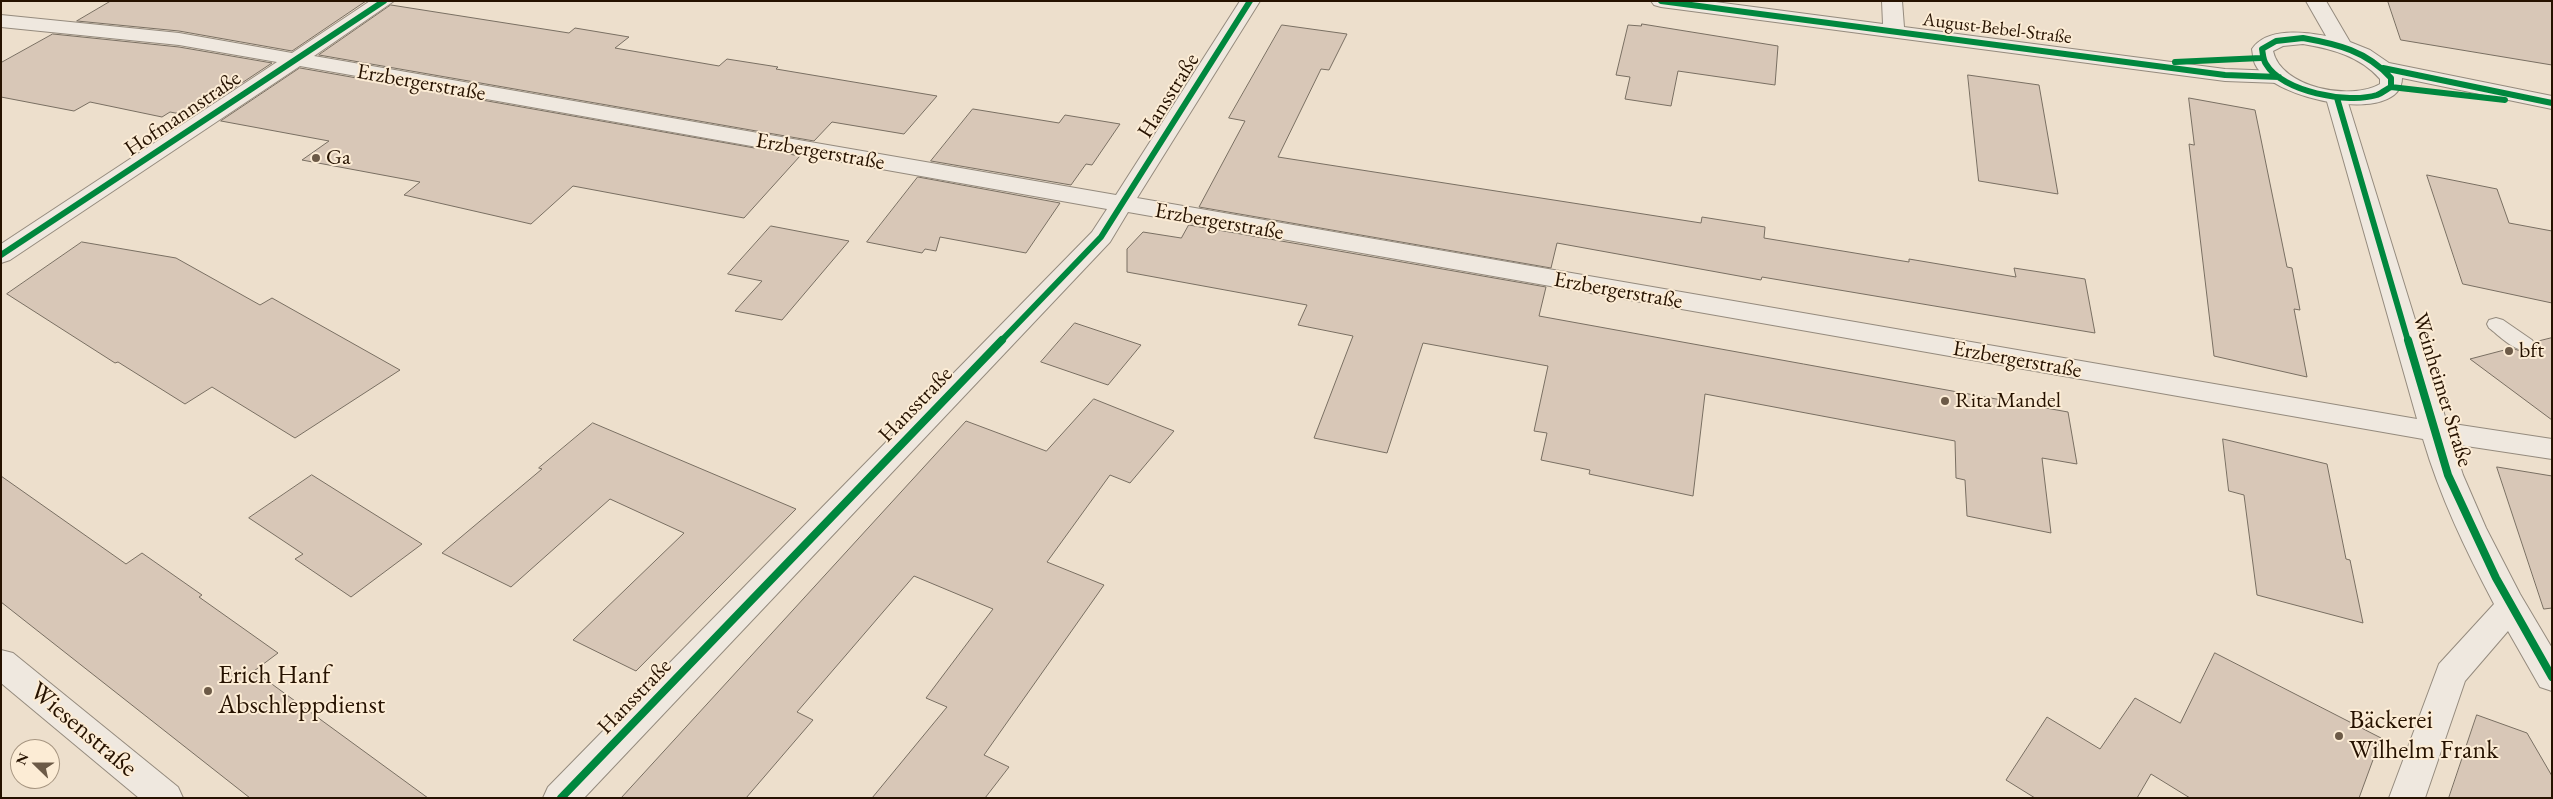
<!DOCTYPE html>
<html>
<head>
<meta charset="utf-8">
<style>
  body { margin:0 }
  #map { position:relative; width:2553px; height:799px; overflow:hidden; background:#eddfcc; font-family:"EB Garamond",serif }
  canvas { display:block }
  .frame { position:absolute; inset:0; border:2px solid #261200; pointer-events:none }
  .north { position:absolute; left:10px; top:739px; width:50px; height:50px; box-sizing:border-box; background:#fcecd5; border:1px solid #a69580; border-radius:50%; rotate:292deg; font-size:14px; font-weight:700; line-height:20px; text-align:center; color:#261200 }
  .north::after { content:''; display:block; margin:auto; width:18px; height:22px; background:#6c5a47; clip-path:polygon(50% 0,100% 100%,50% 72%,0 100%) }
</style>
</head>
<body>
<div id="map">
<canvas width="2553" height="799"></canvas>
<div class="frame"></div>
<div class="north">N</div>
</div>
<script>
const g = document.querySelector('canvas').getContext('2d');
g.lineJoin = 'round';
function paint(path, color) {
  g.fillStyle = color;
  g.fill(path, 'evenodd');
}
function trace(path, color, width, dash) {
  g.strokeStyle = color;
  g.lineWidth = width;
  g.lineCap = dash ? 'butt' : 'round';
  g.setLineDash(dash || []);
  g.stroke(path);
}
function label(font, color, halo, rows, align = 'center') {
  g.font = font + ' "EB Garamond",serif';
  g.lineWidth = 4;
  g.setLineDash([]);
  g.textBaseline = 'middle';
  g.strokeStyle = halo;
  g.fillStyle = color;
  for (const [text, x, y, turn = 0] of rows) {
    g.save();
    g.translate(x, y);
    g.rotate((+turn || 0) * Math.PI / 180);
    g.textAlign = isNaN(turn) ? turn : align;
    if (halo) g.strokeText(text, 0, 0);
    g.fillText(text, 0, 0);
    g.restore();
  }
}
const building = new Path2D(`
  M111 1H366L292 51 179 31 77 21Z
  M2388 1H2552V65L2401 40Z
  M391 5 569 33 575 28 629 37 615 48 719 66 727 59 778 67 776 69 937 96 904 134 832 122 814 141 319 55Z
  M1642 24 1778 46 1775 85 1678 71 1671 106 1625 99 1630 77 1616 75 1628 25 1641 26Z
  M1282 25 1347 34 1329 70 1321 69 1278 157 1701 223 1702 217 1765 227 1764 238 1909 262V259L2016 277 2014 268 2085 279 2095 333 1762 277 1761 280 1557 243 1551 268 1199 207 1245 121 1229 118Z
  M53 34 179 47 272 63 192 116 170 112 162 117 90 102 74 111 1 97V63Z
  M300 68 800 156 744 218 573 186 531 224 404 195 420 182 302 160 329 141 221 121Z
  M1968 75 2039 85 2058 194 1979 181Z
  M2189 98 2255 110 2287 267 2292 268 2300 310 2294 309 2307 377 2214 356 2189 144 2194 145Z
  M973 109 1059 123 1065 115 1120 124 1092 165 1086 164 1071 185 931 161Z
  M2427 175 2497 189 2509 223 2552 231V303L2463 284Z
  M918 177 1060 203 1026 253 940 237 936 251 925 249 922 253 867 242Z
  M1189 225 1546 287 1539 316 2068 412 2077 464 2042 458 2051 533 1967 516 1965 480 1956 478 1955 441 1705 394 1693 496 1589 474 1590 470 1541 460 1547 433 1534 431 1548 366 1423 343 1387 453 1314 438 1353 336 1298 325 1307 305 1127 272V249L1143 232 1181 238Z
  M771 226 849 241 782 320 735 311 762 281 728 274Z
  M82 242 176 258 260 305 272 298 400 370 295 438 212 387 185 404 118 362 115 363 7 294Z
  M1075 323 1141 345 1108 385 1041 362Z
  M2552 338V420L2470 359 2512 348 2520 351 2532 352 2537 346 2536 342Z
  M1094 399 1174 431 1130 483 1110 475 1047 562 1104 585 984 755 1009 767 985 798H872L947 707 926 698 993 609 914 576 797 712 813 720 746 798H621L966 421 1046 451Z
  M593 423 796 509 636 671 573 640 684 533 610 499 511 587 442 553 542 469 539 468Z
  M2223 439 2327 464 2346 559 2350 560 2363 623 2257 595 2244 495 2229 491Z
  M2497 467 2552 476V608L2544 609Z
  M312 475 366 509 422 544 351 597 295 559 303 554 249 518Z
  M1 476 126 564 142 553 202 595 199 597 278 653 254 671 428 798H250L1 602Z
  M2215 653 2381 738 2359 798H2190L2151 774 2137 798H2035L2006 780 2047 717 2100 749 2135 698 2180 723Z
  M2477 715 2527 733 2552 776V798H2449Z`);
paint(building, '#d8c7b7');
trace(building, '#796f62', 1);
const service = new Path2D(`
  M2496 318 2503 320 2532 340 2535 345 2532 350C2516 354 2501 337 2489 328L2487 324 2489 320Z`);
const minor = new Path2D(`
  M370 1H394L314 56 1116 195 1240 1H1260L1137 198 2417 419 2326 98 2329 93 2337 92 2345 93 2447 423 2552 439V459L2453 444 2463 475 2486 528 2520 594 2552 648V691L2540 687 2508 631 2465 681 2425 798H2389L2439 664 2494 604C2466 551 2440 497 2423 439L1128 212 1110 242 584 798H543L548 787 1092 232 1107 209 300 66 10 260 1 263V244L277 62 179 45 1 27V15L179 33 292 53Z
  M1651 1H1708L1883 24 1882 1H1902L1904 27 2225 69 2279 71 2286 73 2290 77 2286 81 2279 83 2225 81 1661 7 1654 5Z
  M1 650 13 653 178 787 183 798H139L1 683Z`);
const tertiary = new Path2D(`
  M2306 1H2326L2350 42 2370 50 2389 63 2552 96V109L2402 78C2402 126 2272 101 2255 64 2253 60 2253 54 2252 49 2267 27 2304 32 2326 36ZM2303 44C2332 49 2360 56 2380 79V84C2351 101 2281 88 2273 51L2283 46Z`);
trace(service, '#958b7e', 2);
trace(minor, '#958b7e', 2);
trace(tertiary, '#958b7e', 2);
paint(service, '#efe8df');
paint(minor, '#efe8df');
paint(tertiary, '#efe8df');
trace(new Path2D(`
  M1661 1 2225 75 2279 77
  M2303 38C2337 44 2367 51 2391 78V87C2387 89 2382 93 2377 95 2348 104 2282 92 2266 64 2263 60 2263 54 2262 49L2276 41Z
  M2175 62 2261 58
  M2383 68 2552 103
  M2391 87 2505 100
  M2337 98 2408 341
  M1 255 384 1
  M1001 341 1101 237 1250 1`), '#00873e', 6);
trace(new Path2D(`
  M2408 340 2448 475 2496 578 2552 677
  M561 798 1002 340`), '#00873e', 8);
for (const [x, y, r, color] of [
  [316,158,5,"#6c5a47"],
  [2509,351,5,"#6c5a47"],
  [1945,401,5,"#6c5a47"],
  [208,691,5,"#6c5a47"],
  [2339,736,5,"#6c5a47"]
]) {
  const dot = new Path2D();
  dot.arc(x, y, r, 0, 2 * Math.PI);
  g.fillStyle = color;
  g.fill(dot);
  trace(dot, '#fcecd5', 2);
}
label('19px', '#261200', '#fcecd5', [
  ["August-Bebel-Straße",1997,29,7]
]);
label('22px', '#261200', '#fcecd5', [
  ["Erzbergerstraße",421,83,10],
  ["Hansstraße",1169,96,-58],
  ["Hofmannstraße",183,114,-34],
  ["Erzbergerstraße",820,152,10],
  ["Erzbergerstraße",1219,222,10],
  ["Erzbergerstraße",1618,291,10],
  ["Erzbergerstraße",2017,360,10],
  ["Weinheimer Straße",2442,390,73],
  ["Hansstraße",916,405,-46],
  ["Hansstraße",635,697,-46]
]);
label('22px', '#261200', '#fcecd5', [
  ["Ga",326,158],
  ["bft",2519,351],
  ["Rita Mandel",1955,401]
], 'left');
label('26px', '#261200', '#fcecd5', [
  ["Erich Hanf",218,676],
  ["Abschleppdienst",218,706],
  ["Bäckerei",2349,721],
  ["Wilhelm Frank",2349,751]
], 'left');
label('26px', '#261200', '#fcecd5', [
  ["Wiesenstraße",83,730,40]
]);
</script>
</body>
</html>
